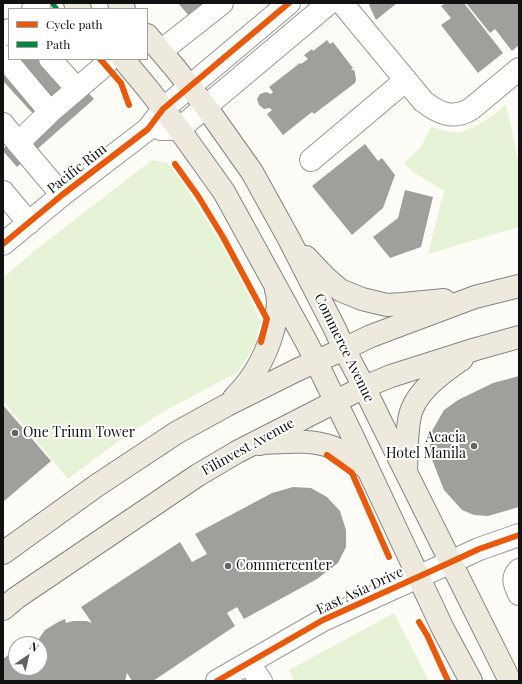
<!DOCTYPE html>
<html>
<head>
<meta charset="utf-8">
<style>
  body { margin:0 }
  #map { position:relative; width:522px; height:684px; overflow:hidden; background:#fdfcf7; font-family:"Playfair Display",serif }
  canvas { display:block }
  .frame { position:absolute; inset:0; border:4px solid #111; pointer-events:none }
  .legend { position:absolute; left:8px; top:8px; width:140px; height:52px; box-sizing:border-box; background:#fff; border:1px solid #a0a0a0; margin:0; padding:5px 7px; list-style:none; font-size:12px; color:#111 }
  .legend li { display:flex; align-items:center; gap:8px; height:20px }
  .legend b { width:20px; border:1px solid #a0a0a0 }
  .north { position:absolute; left:8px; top:636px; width:40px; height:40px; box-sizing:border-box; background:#fff; border:1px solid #a0a0a0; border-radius:50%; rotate:34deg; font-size:11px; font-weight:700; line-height:16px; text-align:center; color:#111 }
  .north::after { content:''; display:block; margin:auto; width:14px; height:18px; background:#646362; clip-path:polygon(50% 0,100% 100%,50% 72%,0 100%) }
</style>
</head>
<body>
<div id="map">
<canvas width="522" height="684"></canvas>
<div class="frame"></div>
<ul class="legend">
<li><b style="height:5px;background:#e8590c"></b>Cycle path</li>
<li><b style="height:5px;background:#00873e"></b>Path</li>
</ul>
<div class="north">N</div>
</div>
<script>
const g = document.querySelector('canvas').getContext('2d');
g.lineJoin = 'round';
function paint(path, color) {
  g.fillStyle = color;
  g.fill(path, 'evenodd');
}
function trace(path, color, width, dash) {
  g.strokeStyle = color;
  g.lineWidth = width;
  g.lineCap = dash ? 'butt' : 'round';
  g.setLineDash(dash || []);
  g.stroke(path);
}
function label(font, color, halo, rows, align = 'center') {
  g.font = font + ' "Playfair Display",serif';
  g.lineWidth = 4;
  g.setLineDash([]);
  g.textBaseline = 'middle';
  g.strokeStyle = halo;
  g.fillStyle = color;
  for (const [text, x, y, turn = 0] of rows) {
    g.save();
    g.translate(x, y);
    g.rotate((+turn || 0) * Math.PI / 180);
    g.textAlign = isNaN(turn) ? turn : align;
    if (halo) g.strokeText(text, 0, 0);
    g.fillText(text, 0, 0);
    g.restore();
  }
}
paint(new Path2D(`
  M506 104 519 164V227L428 254 444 191 413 172 404 163 421 147 431 127C438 129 455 134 461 132 474 129 497 113 506 104Z
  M152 160 168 163C178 177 188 190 196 204 221 241 242 281 261 321L255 344 238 372 161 413 119 441 68 479 3 401V278L34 251Z
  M394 613 429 681H294L289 670Z`), '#e7f3d7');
paint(new Path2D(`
  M178 3H206L190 17Z
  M370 3H397L376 20 369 5Z
  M446 3H464L503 53 478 73 441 25 451 18 441 6Z
  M466 3H519V45L512 51 495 29 490 33Z
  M327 40 330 44 333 42 353 68 351 70H354L355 73 356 80 355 83 314 114 312 112 283 135 267 114 272 110 270 108 264 109 259 105 257 99 260 94 266 92 271 94 273 92 269 87 300 63 301 64 308 59 304 55 312 49 313 51Z
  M3 57 9 59H58L94 99 17 167 3 151V149L37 118 3 81Z
  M365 144 378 161 382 158 395 175 383 208 352 235 312 186Z
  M405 190 433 197 421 247 390 258 373 237 398 218Z
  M519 376V507L488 516 474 515 462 510 444 490 431 457 429 436 444 410 458 400 493 383Z
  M3 405 51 461 3 502Z
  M293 487 311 488 327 497 340 511 346 530V547L338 563 317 579 244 619 237 607 227 613 235 626 153 681H132L127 673 125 681H3V659L16 649V668H40V644H35L45 630 58 622 65 619 66 623 73 621H87L92 623 81 607 180 542 192 562 207 554 195 534 272 493Z`), '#a19f9c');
const minor = new Path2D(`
  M342 3 423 101C438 113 453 120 471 109L519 69
  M33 9 40 3
  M3 35 9 30
  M161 51 222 3
  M3 56 50 112
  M50 59 77 89
  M3 124 18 143 62 195
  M161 129H179L329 3
  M18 143 50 112 105 65 109 59
  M311 160 406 80
  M3 192 29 223
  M3 244 62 195 148 129 163 109 289 3
  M519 570C511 578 515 585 519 594
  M248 663 261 681
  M217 681 323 620 451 562 479 549 519 535`);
const major = new Path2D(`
  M75 3 80 9
  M119 3 124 9
  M147 35 175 68 206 107 252 172 289 239 335 329 344 349 364 387 379 418 510 681
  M123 59 148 89 179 129 224 192 307 343 351 433 443 629 471 681
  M306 257 325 277 340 290 362 299 387 305 403 304 444 300
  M234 398C256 376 270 348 276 318 278 309 279 299 276 290
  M259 444 263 443C286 442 311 439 332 447 345 452 356 460 367 468
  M406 470C407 453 406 424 412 409 421 387 444 372 462 359
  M3 553 96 486 176 433 227 405 297 370 344 349 371 336 475 297 519 286
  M3 609 16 598 198 475 237 452 364 387 391 376 476 349 519 337`);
trace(minor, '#979795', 24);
trace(major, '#858482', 24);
trace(minor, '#fffffe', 22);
trace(major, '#ede9dc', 22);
trace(new Path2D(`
  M52 3 57 9`), '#00873e', 5, [10, 5]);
trace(new Path2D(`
  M100 59 121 83 129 105
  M175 164 198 196 223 237 267 319 261 342
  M3 244 62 195 148 129 163 109 289 3
  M327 455 352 473 389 557
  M419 622 427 635 448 681
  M217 681 323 620 451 562 479 549 519 535`), '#e8590c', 6);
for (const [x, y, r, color] of [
  [15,433,4,"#646362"],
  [474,446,4,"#646362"],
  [228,566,4,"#646362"]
]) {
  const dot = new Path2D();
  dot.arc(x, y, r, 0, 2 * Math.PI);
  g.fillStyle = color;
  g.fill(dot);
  trace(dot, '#fff', 1.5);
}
label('14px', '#111', '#fff', [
  ["Pacific Rim",77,169,-38],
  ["Commerce Avenue",344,348,64],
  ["Filinvest Avenue",248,447,-29],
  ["East Asia Drive",360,591,-25]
]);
label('14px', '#111', '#fff', [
  ["One Trium Tower",23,433],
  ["Acacia",466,438,"right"],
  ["Hotel Manila",466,454,"right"],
  ["Commercenter",236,566]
], 'left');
</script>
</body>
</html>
